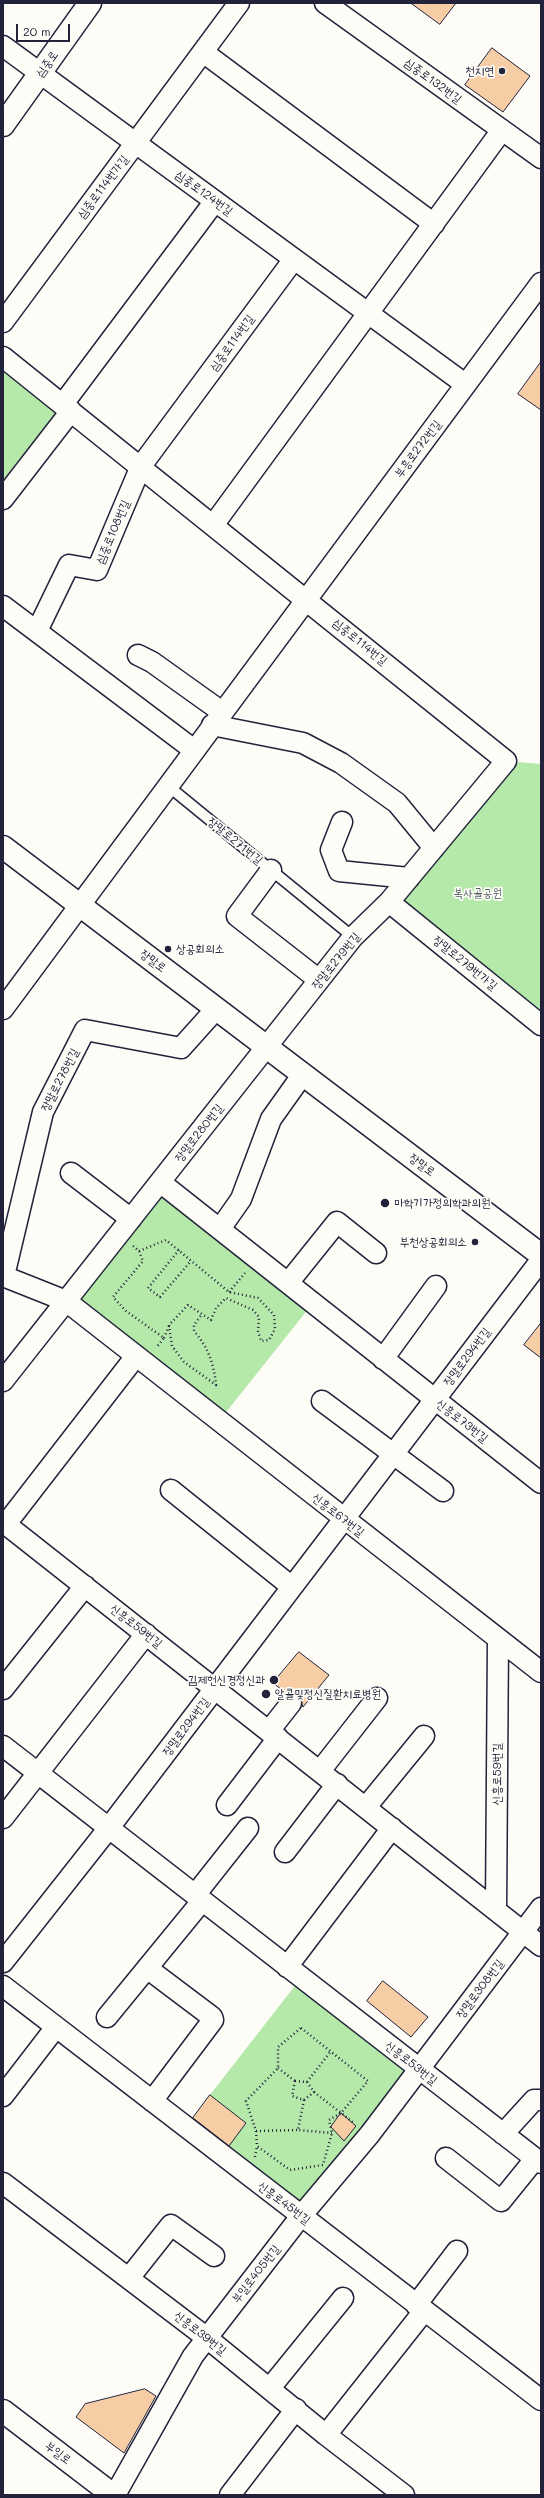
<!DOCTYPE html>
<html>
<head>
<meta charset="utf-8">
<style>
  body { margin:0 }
  #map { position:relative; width:544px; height:2498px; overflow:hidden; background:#fdfcf7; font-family:Mali,sans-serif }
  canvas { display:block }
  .frame { position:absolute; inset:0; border:4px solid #22223b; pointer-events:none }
  .scale { position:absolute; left:16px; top:24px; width:54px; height:18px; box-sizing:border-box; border:2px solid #22223b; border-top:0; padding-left:5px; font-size:12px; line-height:14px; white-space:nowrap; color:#22223b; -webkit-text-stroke:3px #fdfcf7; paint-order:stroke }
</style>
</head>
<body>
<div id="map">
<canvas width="544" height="2498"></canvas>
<div class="frame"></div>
<div class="scale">20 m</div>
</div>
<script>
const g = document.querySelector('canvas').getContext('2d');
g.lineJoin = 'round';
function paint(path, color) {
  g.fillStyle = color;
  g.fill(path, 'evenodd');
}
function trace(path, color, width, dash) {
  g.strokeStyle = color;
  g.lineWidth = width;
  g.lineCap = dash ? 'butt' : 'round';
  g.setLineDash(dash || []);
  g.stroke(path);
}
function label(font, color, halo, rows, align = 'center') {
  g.font = font + ' Mali,"Poor Story",sans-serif';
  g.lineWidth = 3.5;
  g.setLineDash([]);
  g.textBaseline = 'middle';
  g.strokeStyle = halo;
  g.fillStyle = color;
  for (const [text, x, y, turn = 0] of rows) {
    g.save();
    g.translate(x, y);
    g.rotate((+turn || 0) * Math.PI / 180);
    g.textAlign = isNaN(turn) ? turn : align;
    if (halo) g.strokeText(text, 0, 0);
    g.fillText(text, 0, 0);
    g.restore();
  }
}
paint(new Path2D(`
  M3 371 56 413 3 480Z
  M506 761 541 764V1025L389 902Z
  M160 1182 313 1303 219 1421 66 1301Z
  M301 1978 419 2069 301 2216 185 2127Z`), '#b4e9aa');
const building = new Path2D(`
  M411 3H456L440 24Z
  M492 48 530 76 503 112 465 85Z
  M541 362V410L518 394Z
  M541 1323V1358L524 1345Z
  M299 1652 329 1675 303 1707 298 1694 292 1692 286 1693 273 1683Z
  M383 1981 428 2017 411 2037 367 2001Z
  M210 2095 246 2123 229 2146 193 2118Z
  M341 2113 356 2126 344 2141 331 2127Z
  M145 2389 156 2396 124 2453 76 2417 85 2404Z`);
paint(building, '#f7cda6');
trace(building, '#22223b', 1);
const service = new Path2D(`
  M167 785 353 937`);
const minor = new Path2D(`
  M325 3 541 158
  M3 46 465 384
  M203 52 434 224
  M3 322 239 3
  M3 357 506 761 389 902 353 937 3 1381
  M63 404 215 201
  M3 499 71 411
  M214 524 502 130
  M3 606 194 750
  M37 631 69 565 97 570 141 466 294 259
  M138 655 152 662 222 712
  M212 725 303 743 341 763 397 803 434 848
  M342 822 331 850 339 871 409 878
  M271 870 237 916 319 980
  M389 902 541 1025
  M3 1009 541 283
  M71 1173 131 1219
  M160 1182 541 1483
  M220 1229 241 1199 271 1119 303 1074
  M3 1276 66 1301 541 1672
  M4 1276 43 1112 85 1030 181 1048 216 1009
  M288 1283 337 1222 376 1253
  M383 1359 436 1286
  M322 1401 443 1491
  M171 1490 292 1587
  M3 1522 541 1946
  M6 1524 136 1356
  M3 1689 85 1586
  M269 1731 291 1703
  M3 1746 541 2163
  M320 1771 377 1698
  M227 1805 278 1738
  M366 1807 424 1736
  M3 1818 146 1634
  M285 1852 337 1784
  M195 1895 248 1828
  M496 1910 498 1639
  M3 1962 108 1829 541 1260
  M287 1967 392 1828
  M147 1968 212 2017 213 2020 152 2101
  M3 1986 541 2400
  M107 2017 202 1901
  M3 2096 56 2027
  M503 2134 534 2100H541
  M446 2158 501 2201 535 2159
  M3 2183 207 2338 326 2435 404 2495
  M129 2278 171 2225 214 2256
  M416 2305 457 2251
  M270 2388 343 2298
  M326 2435 424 2311
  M115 2495 193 2356 301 2216 370 2134 541 1908
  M230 2495 296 2409`);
const tertiary = new Path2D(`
  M3 125 90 3
  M3 847 541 1255
  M3 2411 113 2495`);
trace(service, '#22223b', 13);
trace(minor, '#22223b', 23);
trace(tertiary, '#22223b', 25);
trace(new Path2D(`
  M133 1246 139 1251 143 1261 113 1297 126 1311 164 1338 156 1348
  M179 1250 148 1288 160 1297 191 1261
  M139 1251 166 1240 229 1292 258 1298 274 1315 275 1329 269 1340 261 1341 258 1331 259 1317 253 1310 226 1298 216 1308 211 1320 188 1305 169 1325 172 1346 184 1362 216 1385C214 1364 208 1347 194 1331V1325L202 1314
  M229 1292 245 1273
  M164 1338 169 1326
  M301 2028 368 2081 341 2113 329 2120 332 2133 323 2165 290 2170 257 2146 256 2131 246 2101 278 2068V2047Z
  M278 2068 295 2081
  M295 2081 307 2082 314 2092 304 2100 292 2096Z
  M307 2082 331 2051
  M314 2092 354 2123
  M304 2100 298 2130 332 2133
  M256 2131 298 2130
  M255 2157 257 2146`), '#22223b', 2.5, [1, 3]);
trace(service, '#fdfcf7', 10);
trace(minor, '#fdfcf7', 20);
trace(tertiary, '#fdfcf7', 22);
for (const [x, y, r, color] of [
  [502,71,4,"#22223b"],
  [168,949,4,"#22223b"],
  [385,1203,5,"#22223b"],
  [475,1242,4,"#22223b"],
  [274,1680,5,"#22223b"],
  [266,1694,5,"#22223b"]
]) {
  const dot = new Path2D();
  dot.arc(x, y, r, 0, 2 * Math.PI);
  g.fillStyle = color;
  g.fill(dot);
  trace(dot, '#fdfcf7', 1.5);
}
label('12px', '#22223b', '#fdfcf7', [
  ["심중로",47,64,-54],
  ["심중로132번길",433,81,36],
  ["심중로114번가길",103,187,-53],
  ["심중로124번길",204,193,36],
  ["심중로114번길",232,343,-54],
  ["부흥로272번길",418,449,-53],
  ["심중로108번길",113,532,-67],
  ["심중로114번길",360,642,39],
  ["장말로271번길",235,841,39],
  ["장말로",153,961,37],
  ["장말로279번길",336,961,-51],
  ["장말로279번가길",465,963,39],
  ["장말로278번길",60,1080,-63],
  ["장말로280번길",199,1133,-52],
  ["장말로",422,1165,37],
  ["장말로294번길",467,1357,-53],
  ["신흥로73번길",462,1421,38],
  ["신흥로67번길",338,1515,38],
  ["신흥로59번길",136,1626,38],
  ["장말로294번길",186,1727,-53],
  ["신흥로59번길",497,1774,-90],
  ["장말로308번길",480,1989,-53],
  ["신흥로53번길",411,2063,38],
  ["신흥로45번길",284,2203,37],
  ["부일로405번길",256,2274,-52],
  ["신흥로39번길",200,2333,38],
  ["부일로",58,2453,37]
]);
label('12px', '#22223b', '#fdfcf7', [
  ["천지연",494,71],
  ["상공회의소",176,949,"left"],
  ["마학기가정의학과의원",394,1203,"left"],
  ["부천상공회의소",467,1242],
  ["김제헌신경정신과",265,1680],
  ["알콜및정신질환치료병원",275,1694,"left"]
], 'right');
label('12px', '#4e5e5c', '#fdfcf7', [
  ["복사골공원",478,893]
]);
</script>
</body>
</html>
